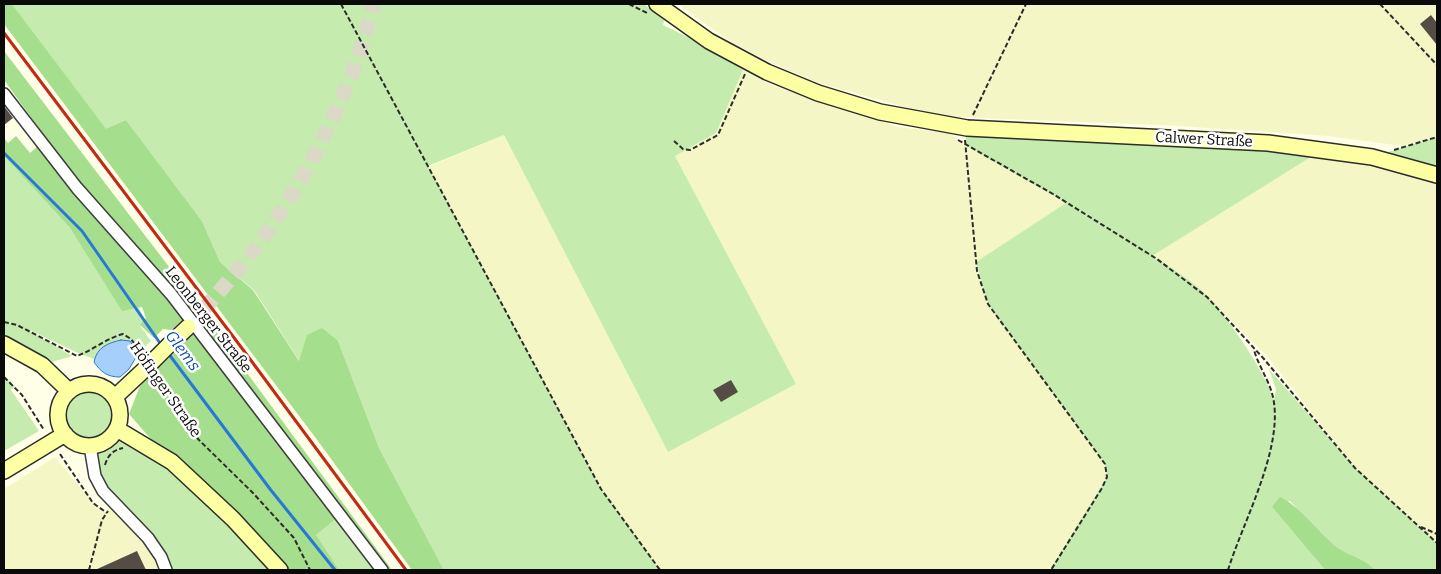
<!DOCTYPE html>
<html>
<head>
<meta charset="utf-8">
<style>
  body { margin:0 }
  #map { position:relative; width:1441px; height:574px; overflow:hidden; background:#fffee7; font-family:Bitter,serif }
  canvas { display:block }
  .frame { position:absolute; inset:0; border:5px solid #0a0a0a; pointer-events:none }
</style>
</head>
<body>
<div id="map">
<canvas width="1441" height="574"></canvas>
<div class="frame"></div>
</div>
<script>
const g = document.querySelector('canvas').getContext('2d');
g.lineJoin = 'round';
function paint(path, color) {
  g.fillStyle = color;
  g.fill(path, 'evenodd');
}
function trace(path, color, width, dash) {
  g.strokeStyle = color;
  g.lineWidth = width;
  g.lineCap = dash ? 'butt' : 'round';
  g.setLineDash(dash || []);
  g.stroke(path);
}
function label(font, color, halo, rows, align = 'center') {
  g.font = font + ' Bitter,serif';
  g.lineWidth = 5;
  g.setLineDash([]);
  g.textBaseline = 'middle';
  g.strokeStyle = halo;
  g.fillStyle = color;
  for (const [text, x, y, turn = 0] of rows) {
    g.save();
    g.translate(x, y);
    g.rotate((+turn || 0) * Math.PI / 180);
    g.textAlign = isNaN(turn) ? turn : align;
    if (halo) g.strokeText(text, 0, 0);
    g.fillText(text, 0, 0);
    g.restore();
  }
}
paint(new Path2D(`
  M678 4H1437V136L1403 146 1328 136 1162 125 952 117 901 106 819 83 763 59 728 40Z
  M743 70 774 86 898 127 949 133 965 145 1067 203 976 262 988 304 1105 464 1107 477 1051 570H660L601 489 428 167 504 135 668 452 796 384 675 156 716 133Z
  M1322 150 1437 178V544L1355 468 1267 356 1207 297 1151 256Z
  M55 457 93 503 106 513 114 500 127 507 139 520 166 570H4V489Z`), '#f4f7c5');
paint(new Path2D(`
  M12 4H644L664 20 663 25 706 46 743 70 716 133 675 156 796 384 668 452 504 135 428 166 601 489 660 570H444L379 448 338 341 300 362 254 290 220 262 202 221 126 120 106 130Z
  M967 128 1322 150 1152 256C1170 267 1193 281 1208 297 1229 319 1265 372 1274 400L1276 389 1269 369 1355 468 1437 544V570H1375C1366 559 1350 556 1338 548 1320 535 1305 518 1290 501L1272 507 1325 570H1050L1107 477 1105 464 988 304 976 262 1066 203 965 145Z
  M1437 137V175L1372 157Z
  M4 156 70 228 122 310 139 308 146 323 140 326 151 341 121 369 78 353 23 327 72 356 42 365 4 344Z
  M4 377 15 386 11 390 39 431 4 451Z
  M63 414a25 25 0 1 1 50 0a25 25 0 1 1-50 0Z
  M117 429 172 462 280 570H166L139 520 127 507 114 500 95 476 90 446Z
  M339 516 379 570H339L315 535Z`), '#c5ecae');
paint(new Path2D(`
  M4 4H12L106 129 126 120 202 221 220 262 253 290 299 361 307 335 322 328 338 341 379 448 444 570H412L318 441 4 24Z
  M4 51 199 306 171 330 163 329 154 338 140 325 146 318 142 307 122 311 70 228 4 156V138L8 143 16 136 30 153 46 138 4 80Z
  M208 320 392 570H382L339 516 316 535 339 570H280L170 461 129 414 140 386Z
  M1280 497C1299 505 1319 534 1338 548 1350 556 1366 559 1375 570H1325L1272 507Z`), '#a5de8c');
const water = new Path2D(`
  M121 340 130 341 138 354 129 369 120 377C107 377 101 372 94 362 97 347 108 343 121 340Z`);
paint(water, '#a7cffb');
trace(water, '#2878d8', 1);
trace(new Path2D(`
  M4 153 82 231 162 346
  M168 353 270 489 335 570`), '#2878d8', 3);
paint(new Path2D(`
  M1431 15 1437 23V45L1420 24Z
  M4 106 13 118 4 125Z
  M731 380 738 392 721 402 713 390Z
  M137 551 146 570H95Z`), '#544d46');
trace(new Path2D(`
  M188 327C218 293 249 259 275 221 314 163 359 73 373 4`), '#dad9c6', 15, [15, 8]);
const street = new Path2D(`
  M4 94 77 188 171 294 382 570
  M90 446 95 476 103 491 148 538 161 557 166 570`);
const secondary = new Path2D(`
  M657 4 709 41 767 72 818 93 880 112 967 128 1268 143 1372 157 1437 175
  M4 344 42 365 69 391
  M169 345 188 327
  M58 415a31 31 0 1 1 62 0a31 31 0 1 1-62 0Z
  M115 397 146 368
  M117 429 172 462 233 519 280 570
  M4 471 65 434`);
trace(street, '#3d3d3d', 14);
trace(secondary, '#2c2c2c', 18);
trace(new Path2D(`
  M341 4 601 489 660 570
  M629 4 649 14
  M1380 4 1437 65
  M973 115 1026 4
  M958 140 1053 194 1157 259 1207 297 1264 359 1355 468 1437 543
  M965 140 977 271 988 304 1105 464 1107 477 1102 488 1051 570
  M674 141 683 149 690 150 718 135 745 74
  M1394 150 1437 137
  M4 322 17 325 77 356C93 350 107 338 123 334L131 339 142 354
  M157 374 173 395 198 439 253 493 294 538 310 570
  M4 377 22 395 44 430
  M60 454 93 503 107 513
  M105 465C108 455 113 450 123 448
  M1421 527 1437 534
  M89 570 102 520 108 511
  M1228 570C1243 522 1281 453 1274 403 1272 384 1259 368 1254 350`), '#2c2c2c', 2, [5, 2.5]);
trace(street, '#fff', 11);
trace(secondary, '#fcffa2', 15);
trace(new Path2D(`
  M4 33 244 351 406 570`), '#c42918', 3);
const secondaryBridge = new Path2D(`
  M146 368 169 345`);
trace(secondaryBridge, '#2c2c2c', 18, []);
trace(secondaryBridge, '#fcffa2', 15);
label('15px', '#0a0a0a', '#fff', [
  ["Calwer Straße",1204,140,3],
  ["Leonberger Straße",208,320,52],
  ["Höfinger Straße",165,390,55]
]);
label('italic 16px', '#0b4ba5', '#fff', [
  ["Glems",182,351,53]
]);
</script>
</body>
</html>
